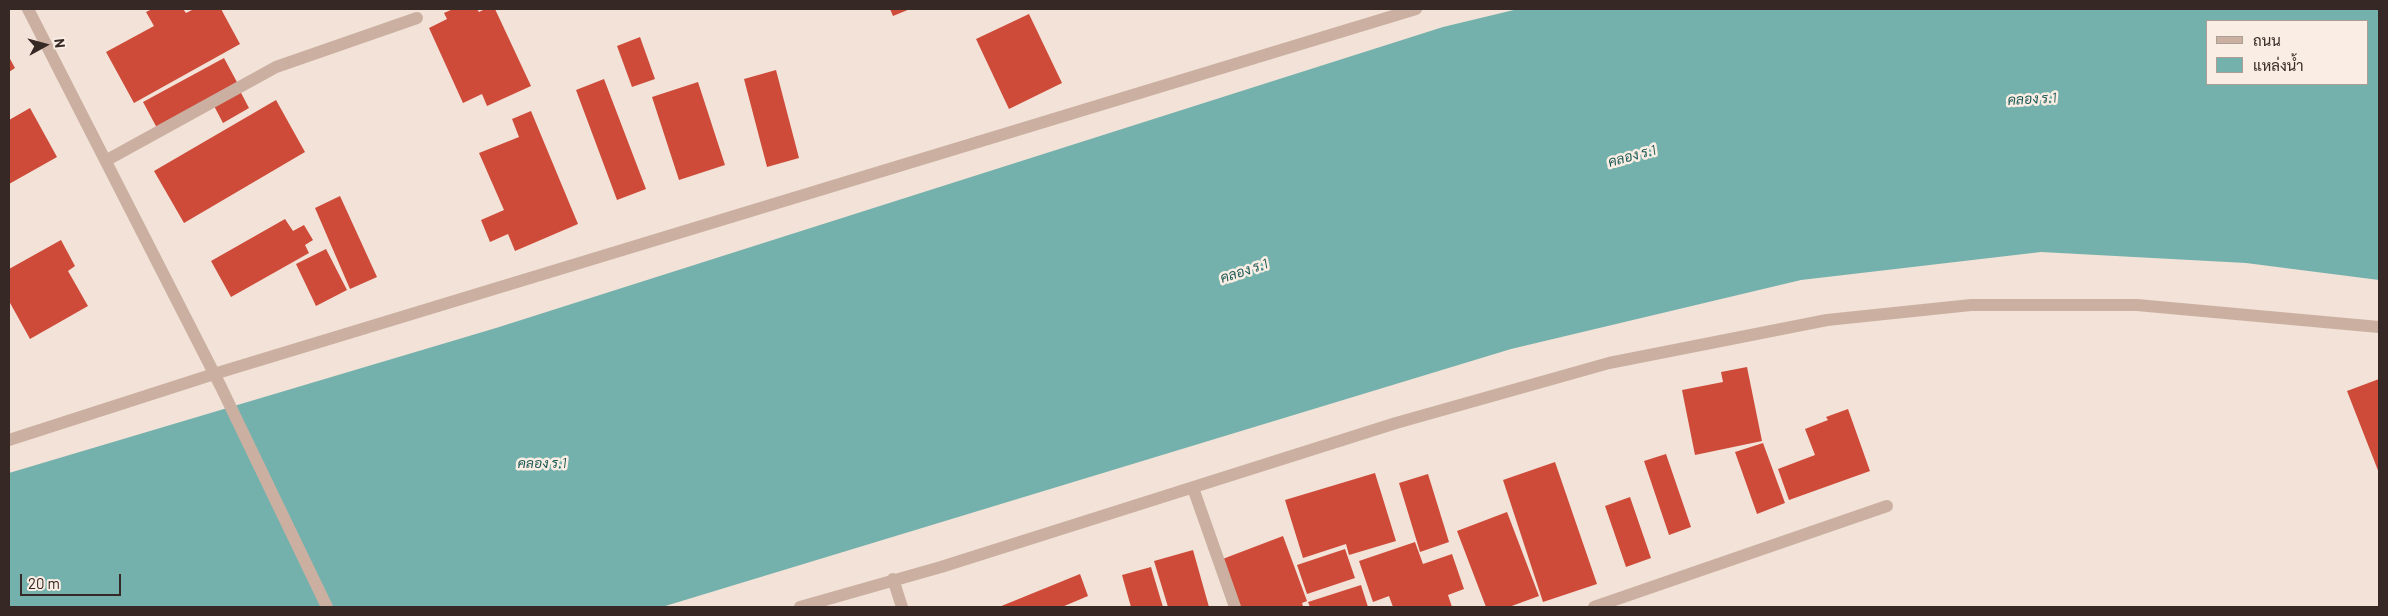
<!DOCTYPE html>
<html>
<head>
<meta charset="utf-8">
<style>
  body { margin:0 }
  #map { position:relative; width:2388px; height:616px; overflow:hidden; background:#f2e2d7; font-family:Barlow,Sarabun,sans-serif }
  canvas { display:block }
  .frame { position:absolute; inset:0; border:10px solid #352825; pointer-events:none }
  .legend { position:absolute; left:2206px; top:20px; width:162px; height:65px; box-sizing:border-box; background:#faede3; border:1px solid #ab9e97; margin:0; padding:6px 9px; list-style:none; font-size:15px; color:#352825 }
  .legend li { display:flex; align-items:center; gap:10px; height:25px }
  .legend b { width:25px; border:1px solid #ab9e97 }
  .north { position:absolute; left:20px; top:20px; width:50px; height:50px; -webkit-text-stroke:4px #faede3; paint-order:stroke; rotate:83deg; font-size:14px; font-weight:700; line-height:20px; text-align:center; color:#352825 }
  .north::after { content:''; display:block; margin:auto; width:18px; height:22px; background:#352825; clip-path:polygon(50% 0,100% 100%,50% 72%,0 100%) }
  .scale { position:absolute; left:20px; top:574px; width:101px; height:22px; box-sizing:border-box; border:2px solid #352825; border-top:0; padding-left:6px; font-size:15px; line-height:18px; white-space:nowrap; color:#352825; -webkit-text-stroke:4px #faede3; paint-order:stroke }
</style>
</head>
<body>
<div id="map">
<canvas width="2388" height="616"></canvas>
<div class="frame"></div>
<ul class="legend">
<li><b style="height:6px;background:#cbb0a2"></b>ถนน</li>
<li><b style="height:14px;background:#74b1ac"></b>แหล่งน้ำ</li>
</ul>
<div class="north">N</div>
<div class="scale">20 m</div>
</div>
<script>
const g = document.querySelector('canvas').getContext('2d');
g.lineJoin = 'round';
function paint(path, color) {
  g.fillStyle = color;
  g.fill(path, 'evenodd');
}
function trace(path, color, width, dash) {
  g.strokeStyle = color;
  g.lineWidth = width;
  g.lineCap = dash ? 'butt' : 'round';
  g.setLineDash(dash || []);
  g.stroke(path);
}
function label(font, color, halo, rows, align = 'center') {
  g.font = font + ' Barlow,Sarabun,sans-serif';
  g.lineWidth = 5;
  g.setLineDash([]);
  g.textBaseline = 'middle';
  g.strokeStyle = halo;
  g.fillStyle = color;
  for (const [text, x, y, turn = 0] of rows) {
    g.save();
    g.translate(x, y);
    g.rotate((+turn || 0) * Math.PI / 180);
    g.textAlign = isNaN(turn) ? turn : align;
    if (halo) g.strokeText(text, 0, 0);
    g.fillText(text, 0, 0);
    g.restore();
  }
}
paint(new Path2D(`
  M1518 9H2379V280L2246 263 2041 252 1801 280 1511 349 662 607H9V473L496 328 1443 27ZM2207 21H2367V84H2207Z`), '#74b1ac');
paint(new Path2D(`
  M152 9H183L186 13 194 9H221L240 44 134 103 106 52 154 26 146 12Z
  M453 9H477L479 12 485 9H495L531 86 487 106 482 94 463 103 429 28 447 19 444 13Z
  M890 9H910L893 16Z
  M1029 14 1062 83 1009 109 976 39Z
  M640 37 655 79 632 87 617 46Z
  M9 57 15 68 9 72Z
  M224 58 238 84 157 128 143 102Z
  M776 70 799 158 767 167 744 79Z
  M604 79 646 189 617 200 576 90Z
  M698 82 725 165 679 180 652 97Z
  M239 89 249 108 223 123 213 104Z
  M276 100 305 152 184 223 154 171Z
  M30 108 57 157 9 184V120Z
  M531 111 578 224 515 251 508 234 490 242 481 220 504 210 479 153 519 137 512 119Z
  M340 196 377 277 350 289 315 208Z
  M285 219 293 231 304 225 313 240 305 245 309 253 231 297 211 261Z
  M61 240 75 266 68 271 88 306 30 339 9 301V269Z
  M326 249 347 290 316 306 296 264Z
  M1747 367 1762 441 1695 455 1682 390 1723 382 1721 372Z
  M2379 379V473L2347 391Z
  M1848 409 1870 471 1789 500 1778 469 1815 455 1805 429 1828 420 1826 417Z
  M1763 443 1785 503 1757 514 1735 452Z
  M1666 454 1691 527 1669 535 1644 461Z
  M1555 462 1597 584 1543 602 1503 480Z
  M1375 473 1396 541 1349 555 1346 544 1303 558 1285 500Z
  M1428 474 1449 542 1420 552 1399 483Z
  M1630 497 1651 558 1626 567 1605 506Z
  M1507 512 1539 596 1509 607H1486L1457 531Z
  M1283 536 1307 601 1302 603 1303 606 1301 607H1237L1220 560Z
  M1415 542 1423 564 1452 554 1464 589 1448 595 1452 607H1393L1389 596 1373 602 1359 561Z
  M1345 549 1355 578 1307 594 1297 565Z
  M1193 550 1209 607H1168L1154 561Z
  M1151 567 1163 607H1131L1122 575Z
  M1080 574 1088 596 1062 607H999Z
  M1361 585 1368 607H1310L1308 602Z`), '#ce4b3a');
trace(new Path2D(`
  M9 440 214 374`), '#cbb0a2', 12);
trace(new Path2D(`
  M107 160 276 67 417 18
  M214 374 1416 9
  M1193 488 1235 607
  M893 579 902 607
  M800 607 941 567 1396 423 1609 363 1827 320 1971 305H2137L2379 327
  M1594 607 1887 506`), '#cbb0a2', 12);
trace(new Path2D(`
  M28 9 221 387 327 607`), '#cbb0a2', 12);
label('italic 14px', '#195955', '#faede3', [
  ["คลอง ร.1",2032,99,-3],
  ["คลอง ร.1",1632,156,-15],
  ["คลอง ร.1",1244,271,-18],
  ["คลอง ร.1",542,463]
]);
</script>
</body>
</html>
